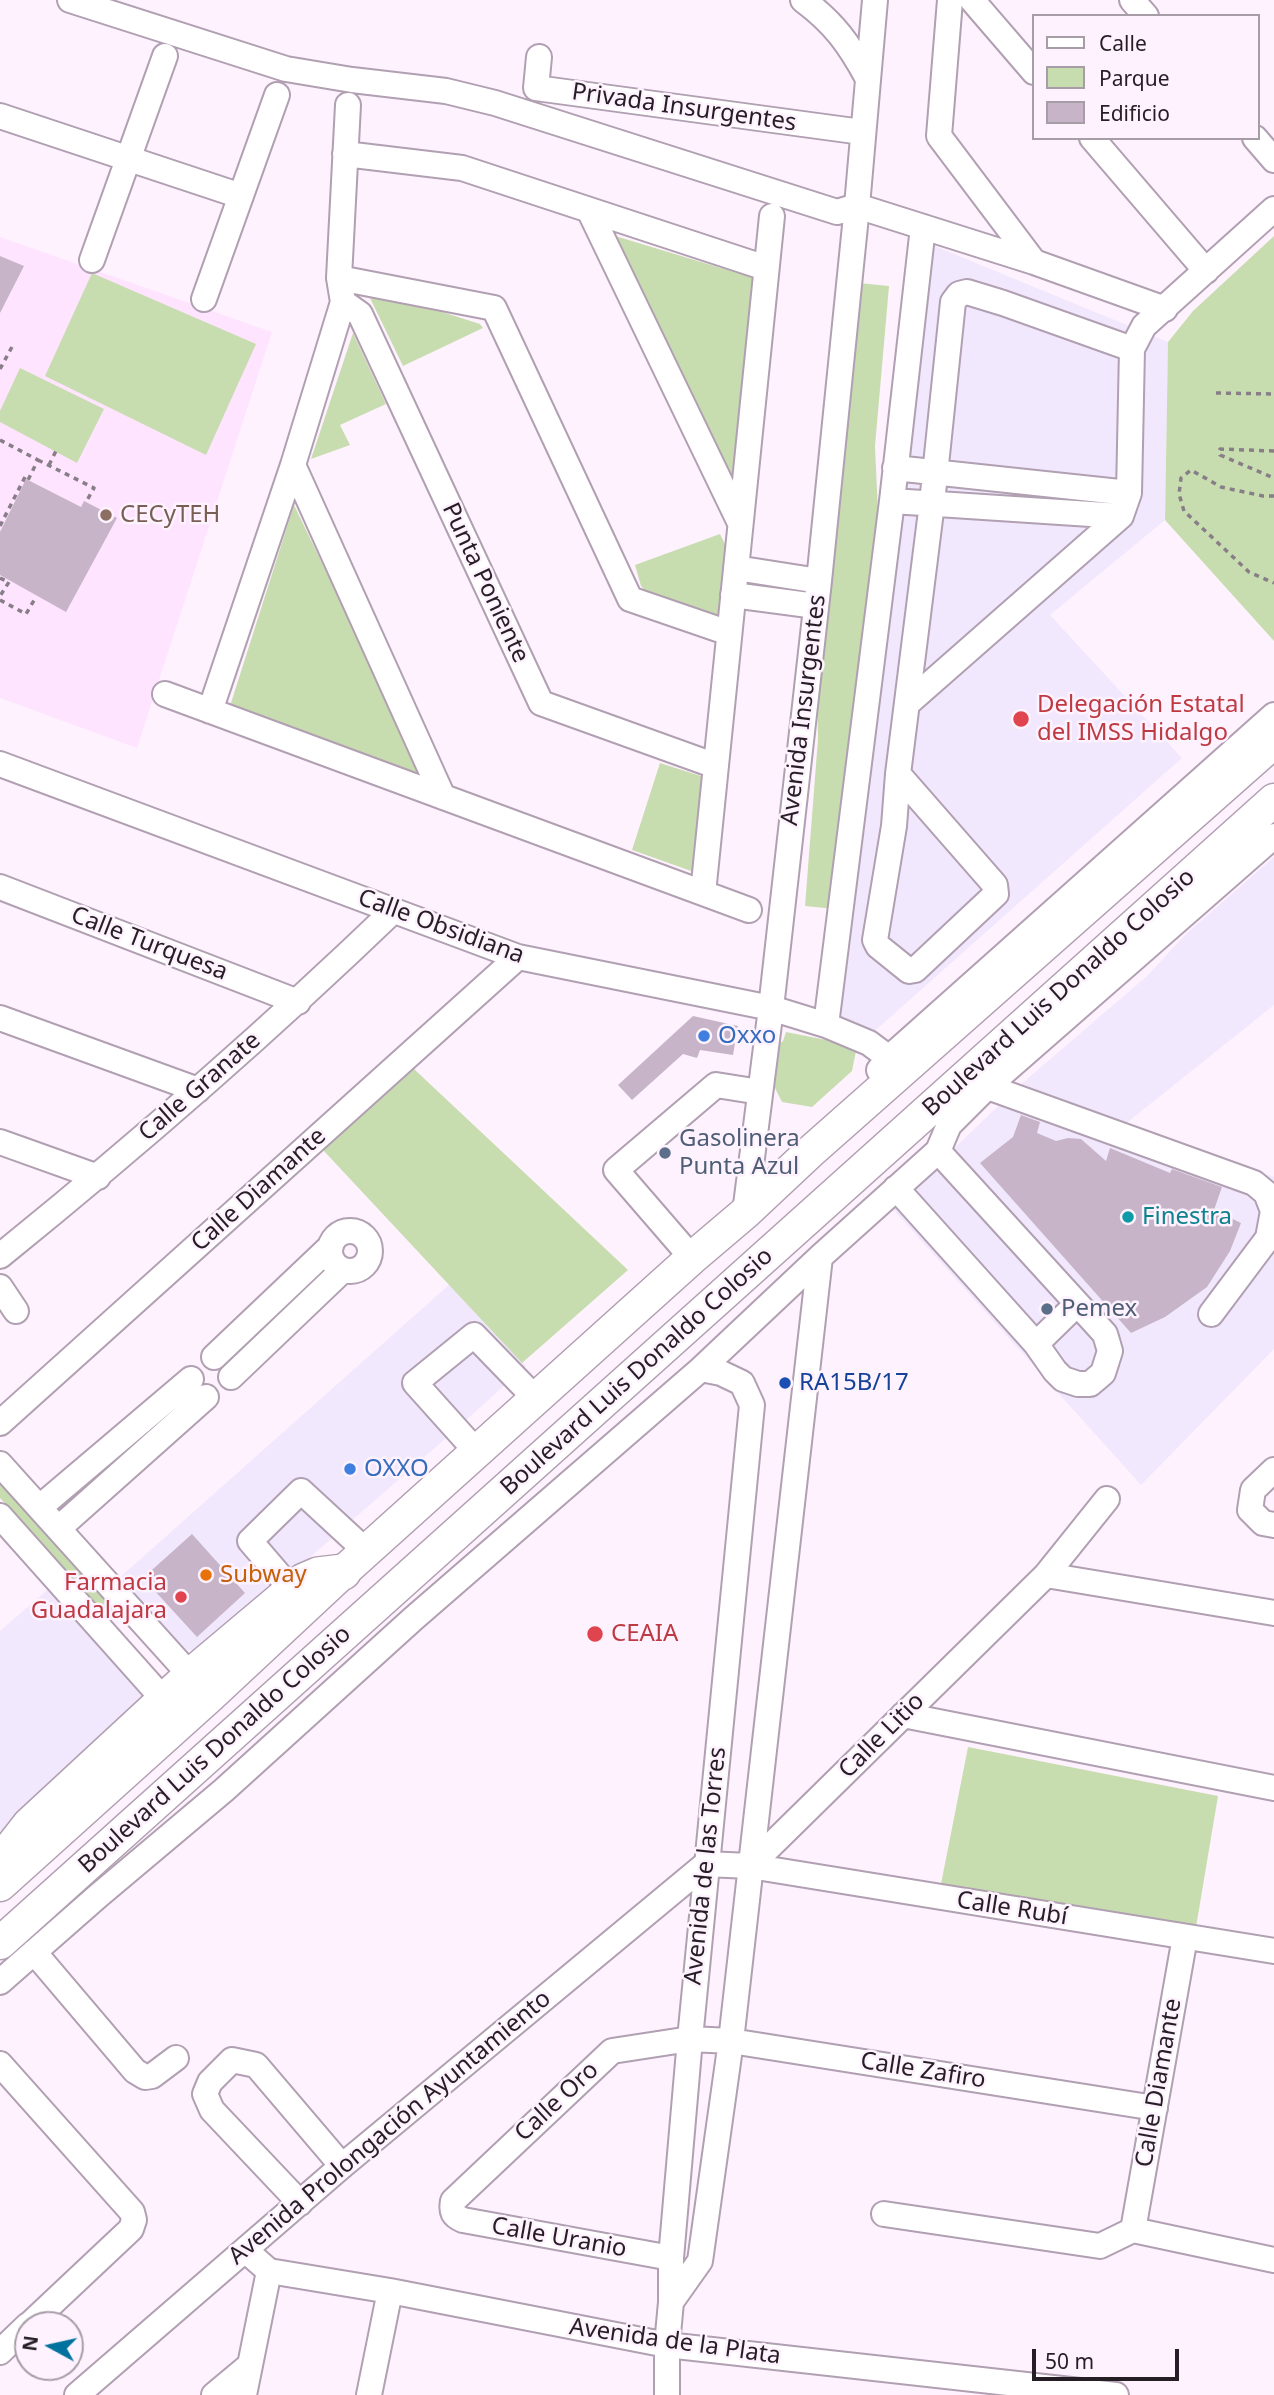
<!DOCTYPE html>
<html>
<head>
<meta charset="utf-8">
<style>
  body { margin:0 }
  #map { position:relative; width:1274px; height:2395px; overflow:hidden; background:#fef2fe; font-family:"Noto Sans",sans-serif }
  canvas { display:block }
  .legend { position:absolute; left:1032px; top:14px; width:228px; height:126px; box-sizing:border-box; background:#fef2fe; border:2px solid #a79da7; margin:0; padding:9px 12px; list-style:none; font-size:21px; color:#251e25 }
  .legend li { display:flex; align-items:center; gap:14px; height:35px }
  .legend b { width:35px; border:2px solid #a79da7 }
  .north { position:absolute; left:14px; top:2311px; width:70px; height:70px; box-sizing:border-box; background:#fef2fe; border:2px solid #a79da7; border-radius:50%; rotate:278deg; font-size:19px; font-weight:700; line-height:28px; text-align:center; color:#251e25 }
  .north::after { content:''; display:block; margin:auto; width:24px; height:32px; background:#00729d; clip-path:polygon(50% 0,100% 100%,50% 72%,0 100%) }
  .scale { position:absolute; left:1032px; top:2349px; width:147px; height:32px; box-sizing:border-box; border:4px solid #251e25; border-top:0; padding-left:9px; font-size:21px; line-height:24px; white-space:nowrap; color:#251e25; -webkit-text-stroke:5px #fef2fe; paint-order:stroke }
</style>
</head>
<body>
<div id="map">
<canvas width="1274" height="2395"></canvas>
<ul class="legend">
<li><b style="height:9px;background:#fff"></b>Calle</li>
<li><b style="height:19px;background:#c8ddaf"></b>Parque</li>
<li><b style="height:19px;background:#c7b4c8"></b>Edificio</li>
</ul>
<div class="north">N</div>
<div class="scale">50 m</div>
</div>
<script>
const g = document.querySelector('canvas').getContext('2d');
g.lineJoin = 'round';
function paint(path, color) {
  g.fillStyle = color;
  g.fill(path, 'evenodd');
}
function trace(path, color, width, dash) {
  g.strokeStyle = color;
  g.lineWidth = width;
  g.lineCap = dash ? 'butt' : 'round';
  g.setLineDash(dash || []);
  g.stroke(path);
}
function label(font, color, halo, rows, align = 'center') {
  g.font = font + ' "Noto Sans",sans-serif';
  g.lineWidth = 5;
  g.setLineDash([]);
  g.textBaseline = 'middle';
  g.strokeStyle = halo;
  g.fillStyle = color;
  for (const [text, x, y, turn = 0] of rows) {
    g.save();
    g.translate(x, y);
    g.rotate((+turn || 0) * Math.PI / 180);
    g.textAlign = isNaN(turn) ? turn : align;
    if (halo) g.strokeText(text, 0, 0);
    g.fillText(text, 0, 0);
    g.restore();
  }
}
paint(new Path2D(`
  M932 245 1168 342 1165 520 1050 615 1182 758 869 1036 833 1017Z
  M1274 857V1005L1124 1125 1274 1177V1349L1141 1485 892 1208 1019 1086 1147 976 1186 934Z
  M450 1284 526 1366 445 1439 203 1651 182 1650 118 1579Z
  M52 1586 138 1681 143 1697 0 1846V1631Z`), '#f1e8fd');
paint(new Path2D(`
  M0 237 272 332 137 748 0 698Z`), '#fee4ff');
paint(new Path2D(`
  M612 235 754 278 732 489Z
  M1274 236V641L1165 520 1168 342 1193 311Z
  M92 273 256 344 206 455 45 376Z
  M859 283 889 286 875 446 878 513 835 909 805 906 818 739 817 691Z
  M370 298 417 304 480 324 483 328 403 366Z
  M353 333 386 404 340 425 350 445 311 459Z
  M20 368 104 409 77 463 0 422V411Z
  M294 505 425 776 230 706Z
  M720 534 727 548 718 619 648 594 641 586 635 565Z
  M660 763 704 777 694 872 632 850Z
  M786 1032 857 1046 852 1071 812 1107 782 1102 773 1084 778 1045 783 1041Z
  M414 1069 628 1270 522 1363 323 1150Z
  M0 1481 118 1612 110 1619 0 1498Z
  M968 1747 1218 1796 1196 1927 941 1884Z`), '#c8ddaf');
paint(new Path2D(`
  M0 256 24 266 0 313Z
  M26 479 81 507 84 501 117 518 66 612 0 575V532Z
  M693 1016 738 1026 733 1055 700 1050 697 1058 683 1054 632 1100 618 1085Z
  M1021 1115 1040 1122 1037 1133 1056 1141 1068 1138 1081 1139 1106 1161 1110 1148 1170 1173 1172 1169 1222 1187 1214 1210 1241 1223 1230 1251 1207 1287 1165 1317 1131 1333 980 1163 1013 1137Z
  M192 1534 245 1593 197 1637 143 1578Z`), '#c7b4c8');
const minor = new Path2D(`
  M70 0 286 69 352 80 446 91 495 103 837 212 857 206
  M803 0C834 23 849 44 867 77
  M950 0 939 136 1034 262
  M972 0 1034 72
  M1132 0 1146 16
  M539 57 536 88 862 132
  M0 116 241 196
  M1092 138 1206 271
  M1255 138 1274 160
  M345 154 462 168 766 268
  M857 206 1034 262 1165 309
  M589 210 740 523
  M92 260 165 56
  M339 278 494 308 630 599 729 633
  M204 299 277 95
  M343 302 360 314 541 703 716 766
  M1132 349 1144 326 1274 209
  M293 465 443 797
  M895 468 1129 493
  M892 501 1121 516
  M736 568 819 581
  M733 595 816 606
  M165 694 749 910
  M210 711 293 465 343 302 339 278 348 105
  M0 764 518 957 771 1008 826 1025 869 1043 889 1058
  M898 774 995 885 996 894 915 970 909 971 878 946 875 940 894 826 898 774 932 503 953 302 959 294 967 292 1003 303 1132 349 1129 493 1121 516 907 704
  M0 887 298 1002
  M703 893 772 216
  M0 1018 198 1090
  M826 1025 892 501 923 227
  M879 1070 889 1058 1274 715
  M974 1082 1254 1183 1266 1193 1273 1211 1268 1238 1211 1314
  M0 1142 98 1177
  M896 1188 1036 1344 1055 1371 1063 1379 1078 1384H1090L1103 1373 1110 1351 1105 1334 938 1151
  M745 1213 771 1008 819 581 857 206 875 0
  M330 1251a20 20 0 1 1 40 0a20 20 0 1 1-40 0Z
  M0 1256C136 1146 267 1032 393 911
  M692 1258 616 1170 716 1085 760 1092
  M0 1287 16 1311
  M1036 1344 1077 1304
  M214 1357 331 1246
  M231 1377 343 1270
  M0 1423 518 957
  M476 1451 415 1383 474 1335 536 1399
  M0 1464 191 1676
  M1274 1470 1253 1490 1250 1510 1263 1523 1274 1525
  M40 1507 191 1379
  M0 1516 165 1701
  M59 1528 206 1397
  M1046 1575 1274 1613
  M292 1590 250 1541 301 1491 366 1551
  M903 1715 1274 1788
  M706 1864 750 1866 1274 1951
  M750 1866 1046 1575 1107 1499
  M34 1952 135 2071 145 2077 152 2076 176 2058
  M0 1982 98 1896 224 1790 414 1618 701 1369 820 1257 938 1151 949 1125 987 1087 1274 836
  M0 2064 132 2212 134 2220 131 2229 29 2325
  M300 2203 212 2110 205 2094 210 2082 232 2060 256 2065 342 2166
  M884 2214 1100 2246 1133 2230
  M1133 2230 1185 1937
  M1133 2230 1274 2260
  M245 2250 269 2271 390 2291 667 2345 1116 2395
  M671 2258 463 2220C453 2216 451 2212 453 2201L612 2051 690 2039 731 2041 1155 2108
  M671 2302 700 2261 731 2041 820 1257
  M0 2352 28 2325
  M77 2395 342 2166 706 1864
  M214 2395 250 2365
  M244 2395 269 2271
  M369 2395 390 2291
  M667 2395V2345L671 2302V2258L690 2039 752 1405 742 1383 721 1373 701 1369`);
const major = new Path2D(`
  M0 1885 210 1696 343 1572 692 1258 745 1213 809 1153 1274 742
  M0 1943 1274 800`);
const highway = new Path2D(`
  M0 1875 12 1848 30 1825 191 1676 304 1581 318 1575 343 1572`);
trace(minor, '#b19fb2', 28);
trace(major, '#b19fb2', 35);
trace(highway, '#b19fb2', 38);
trace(new Path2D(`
  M0 369 13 345
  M1216 393 1274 394
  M0 440 38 460 28 480
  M1274 451 1220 449V455L1274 478
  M38 460 94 488 86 502
  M49 465 56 451
  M1274 496H1263L1221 487 1191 470 1181 478 1179 494 1184 511 1249 572 1274 583
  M0 526 26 475 29 478
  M0 578 9 582 0 596
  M0 600 26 614 36 597`), '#877e87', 3.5, [5, 5]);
trace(minor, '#fff', 24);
trace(major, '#fff', 32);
trace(highway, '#fff', 35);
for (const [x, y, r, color] of [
  [106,515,7,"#8d6e63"],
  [1021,719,9,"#e0444e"],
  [704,1036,7,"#3f7fe0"],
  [665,1153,7,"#5c6f8a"],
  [1128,1217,7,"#0f9aa8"],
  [1047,1309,7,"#5c6f8a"],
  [785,1383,7,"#1a4fb4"],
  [350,1469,7,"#3f7fe0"],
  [206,1575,7,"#e8710a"],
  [181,1597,7,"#e0444e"],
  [595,1634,9,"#e0444e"]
]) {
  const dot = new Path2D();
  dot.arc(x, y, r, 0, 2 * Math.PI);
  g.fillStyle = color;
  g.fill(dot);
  trace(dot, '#fef2fe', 2.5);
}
label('24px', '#251e25', '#fef2fe', [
  ["Privada Insurgentes",684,108,8],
  ["Punta Poniente",485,583,65],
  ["Avenida Insurgentes",804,710,-83],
  ["Calle Obsidiana",441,927,20],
  ["Calle Turquesa",149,944,21],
  ["Boulevard Luis Donaldo Colosio",1059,993,-42],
  ["Calle Granate",200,1087,-41],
  ["Calle Diamante",259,1190,-42],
  ["Boulevard Luis Donaldo Colosio",637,1372,-42],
  ["Calle Litio",882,1736,-45],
  ["Boulevard Luis Donaldo Colosio",215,1750,-42],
  ["Avenida de las Torres",706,1866,-84],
  ["Calle Rubí",1012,1909,9],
  ["Calle Zafiro",923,2071,9],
  ["Calle Diamante",1159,2083,-80],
  ["Calle Oro",557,2102,-43],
  ["Avenida Prolongación Ayuntamiento",390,2128,-40],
  ["Calle Uranio",559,2238,10],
  ["Avenida de la Plata",675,2342,8]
]);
label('24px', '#785e54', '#fef2fe', [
  ["CECyTEH",120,515]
], 'left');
label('24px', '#be3a42', '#fef2fe', [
  ["Delegación Estatal",1037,705],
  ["del IMSS Hidalgo",1037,733],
  ["Farmacia",167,1583,"right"],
  ["Guadalajara",167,1611,"right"],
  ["CEAIA",611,1634]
], 'left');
label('24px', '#366cbe', '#fef2fe', [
  ["Oxxo",718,1036],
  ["OXXO",364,1469]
], 'left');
label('24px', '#4e5e75', '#fef2fe', [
  ["Gasolinera",679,1139],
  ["Punta Azul",679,1167],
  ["Pemex",1061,1309]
], 'left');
label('24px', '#0d838f', '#fef2fe', [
  ["Finestra",1142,1217]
], 'left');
label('24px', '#164399', '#fef2fe', [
  ["RA15B/17",799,1383]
], 'left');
label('24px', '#c56008', '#fef2fe', [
  ["Subway",220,1575]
], 'left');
</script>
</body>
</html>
